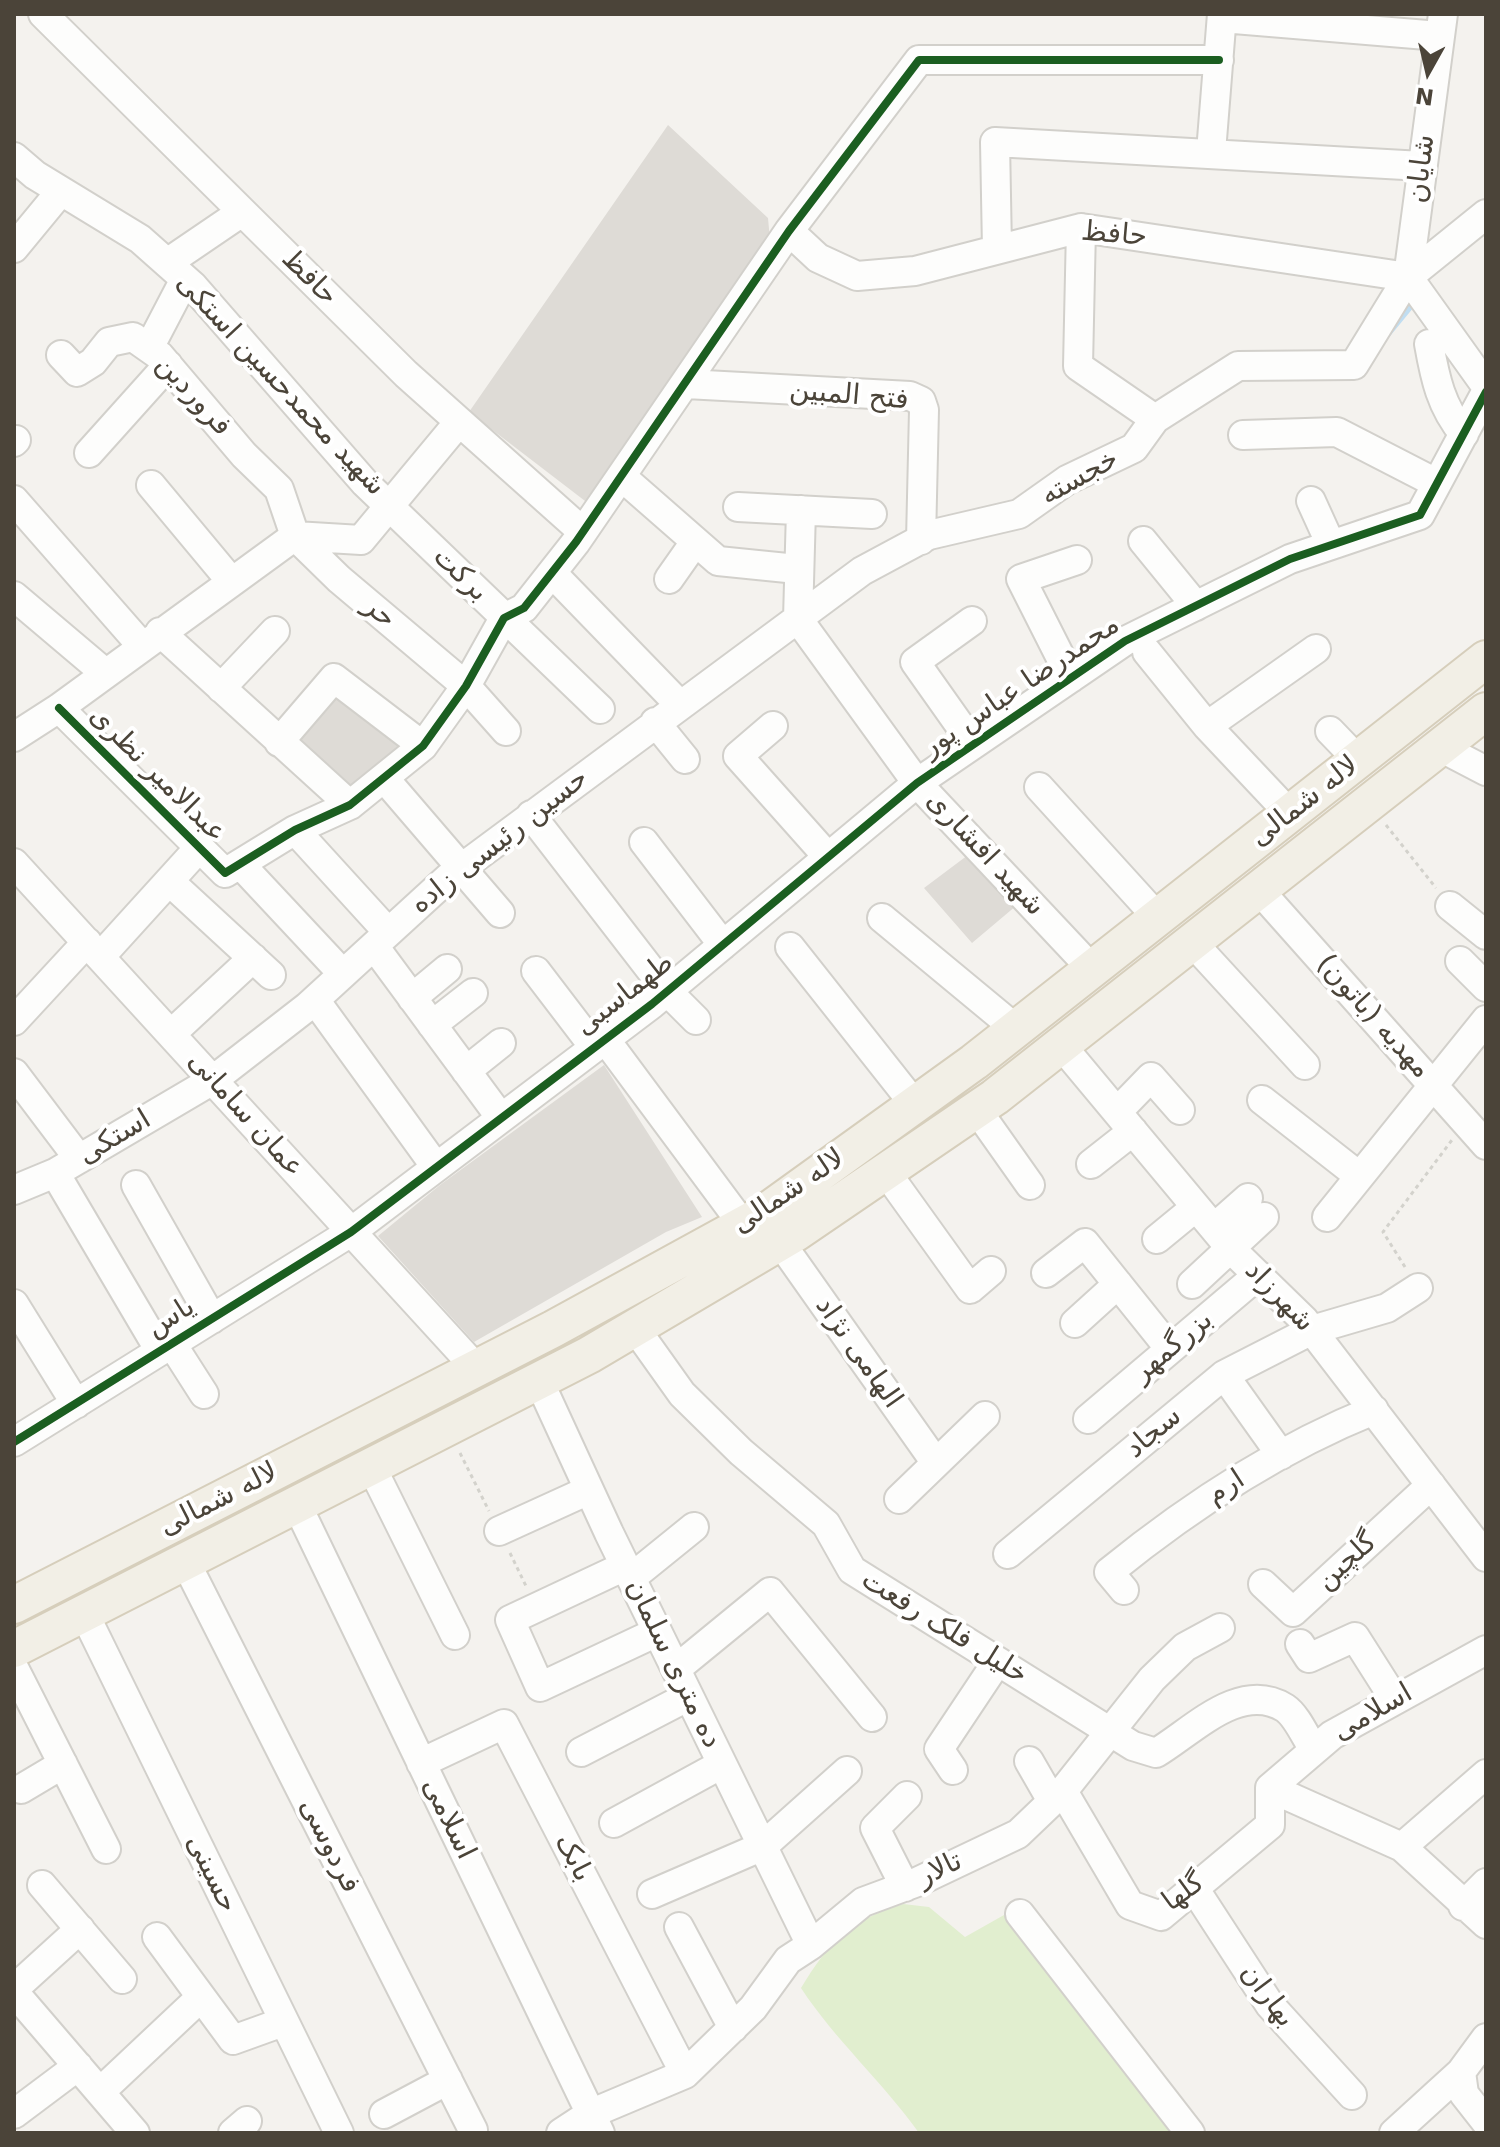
<!DOCTYPE html>
<html>
<head>
<meta charset="utf-8">
<style>
  body { margin:0 }
  #map { position:relative; width:1500px; height:2147px; overflow:hidden; background:#f4f2ee; font-family:"DejaVu Sans",sans-serif }
  canvas { display:block }
  .frame { position:absolute; inset:0; border:16px solid #4b4439; pointer-events:none }
  .north { position:absolute; left:1388px; top:32px; width:80px; height:80px; -webkit-text-stroke:6px #fff; paint-order:stroke; rotate:188deg; font-size:22px; font-weight:700; line-height:32px; text-align:center; color:#4b4439 }
  .north::after { content:''; display:block; margin:auto; width:28px; height:36px; background:#4b4439; clip-path:polygon(50% 0,100% 100%,50% 72%,0 100%) }
</style>
</head>
<body>
<div id="map">
<canvas width="1500" height="2147"></canvas>
<div class="frame"></div>
<div class="north">N</div>
</div>
<script>
const g = document.querySelector('canvas').getContext('2d');
g.lineJoin = 'round';
function paint(path, color) {
  g.fillStyle = color;
  g.fill(path, 'evenodd');
}
function trace(path, color, width, dash) {
  g.strokeStyle = color;
  g.lineWidth = width;
  g.lineCap = dash ? 'butt' : 'round';
  g.setLineDash(dash || []);
  g.stroke(path);
}
function label(font, color, halo, rows, align = 'center') {
  g.font = font + ' "DejaVu Sans","Noto Sans Arabic",sans-serif';
  g.lineWidth = 8;
  g.setLineDash([]);
  g.textBaseline = 'middle';
  g.strokeStyle = halo;
  g.fillStyle = color;
  for (const [text, x, y, turn = 0] of rows) {
    g.save();
    g.translate(x, y);
    g.rotate((+turn || 0) * Math.PI / 180);
    g.textAlign = isNaN(turn) ? turn : align;
    if (halo) g.strokeText(text, 0, 0);
    g.fillText(text, 0, 0);
    g.restore();
  }
}
paint(new Path2D(`
  M903 1904 929 1907 965 1937 1004 1915 1103 2038 1171 2133H919C883 2082 835 2040 801 1988 829 1942 850 1920 903 1904Z`), '#e1eecf');
trace(new Path2D(`
  M1387 335 1410 307`), '#c0ddf1', 6);
paint(new Path2D(`
  M668 125 768 218 770 240 589 504 469 412Z
  M338 684 417 746 358 794 286 740Z
  M976 849 1023 900 972 943 924 888Z
  M604 1065 702 1217 666 1232 474 1342 378 1236 440 1185Z`), '#dedbd6');
const minor = new Path2D(`
  M43 14 406 374 583 532
  M1222 18 1439 36
  M1211 152 1222 14
  M14 157 35 175 140 239 193 286 365 483 600 709
  M1081 228 1078 366 1155 419
  M789 231 818 258 857 276 915 271 1081 228 1408 277
  M14 248 61 191
  M997 249 995 142 1422 166
  M167 263 242 212
  M1408 277 1443 14
  M1408 277 1486 386
  M1429 344C1435 378 1441 407 1464 434
  M149 348 185 279
  M61 355 77 372 93 362 109 342 133 337 160 356 244 455 279 489 295 536 339 579 466 686 506 731
  M686 384 910 396 921 401 924 410 921 540
  M1243 435 1337 432 1436 483
  M14 442 16 440
  M89 453 168 365
  M622 477 718 561 797 569
  M151 485 231 581
  M14 500 142 646
  M1311 501 1331 545
  M738 507 872 514
  M1143 541 1196 606
  M552 573 679 704
  M669 579 695 542
  M14 596 105 673
  M798 619 917 783 1092 969
  M798 619 801 510
  M972 621 915 662 973 744
  M160 632 350 805
  M1147 652 1207 726 1290 814
  M1071 678 1021 579 1077 560
  M221 688 275 631
  M59 708 225 873 295 830 350 805 423 746 466 686 504 618 524 608 576 542 789 231 919 60H1219
  M655 722 685 759
  M773 726 738 756 828 857
  M1207 726 1316 649
  M1330 731 1358 760
  M14 737 59 708 295 536 361 540 459 422
  M279 742 334 678 423 746
  M1440 747 1486 771
  M384 778 500 913
  M1039 787 1158 918
  M531 815 667 991 696 1020
  M295 830 388 932
  M644 842 723 945
  M14 863 476 1368
  M241 865 343 974
  M169 881 271 975
  M1259 890 1486 1145
  M1450 906 1486 935
  M882 918 1016 1029
  M1192 942 1305 1065
  M374 946 501 1118
  M790 947 915 1105
  M100 957 199 848
  M1460 961 1486 987
  M536 971 594 1047
  M412 998 447 969
  M315 1000 436 1167
  M14 1021 87 942
  M432 1025 473 993
  M171 1034 253 958
  M605 1039 735 1214
  M1061 1045 1232 1250 1304 1320 1486 1557
  M466 1071 501 1043
  M14 1073 79 1159
  M1262 1100 1359 1176
  M977 1110 1030 1185
  M1117 1112 1151 1077 1180 1110
  M1091 1164 1133 1131
  M886 1172 970 1289 991 1271
  M55 1173 160 1351
  M136 1185 212 1319
  M14 1190 55 1173 213 1080 307 1007 448 878 862 571 929 535 1019 514 1067 480 1134 448 1155 419 1238 366 1354 365 1408 277 1486 214
  M1327 1217 1486 1020
  M1214 1228 1248 1198
  M1157 1239 1196 1207
  M780 1242 936 1463
  M1046 1273 1085 1243 1170 1349
  M1192 1284 1264 1217
  M14 1304 76 1404
  M1075 1323 1118 1284
  M635 1328 682 1394 741 1452 826 1524 852 1570 1133 1746 1156 1753C1193 1731 1240 1680 1285 1708 1297 1716 1306 1738 1314 1750
  M172 1344 204 1394
  M1224 1375 1281 1455
  M539 1381 609 1533 811 1945
  M1088 1419 1258 1275
  M14 1442 351 1232 652 1004 917 783 1125 641 1290 559 1420 515 1486 392
  M371 1466 455 1635
  M899 1499 985 1416
  M297 1505 600 2133
  M499 1531 589 1490
  M1008 1554 1224 1375 1312 1330 1387 1308 1418 1288
  M185 1561 473 2130
  M625 1566 510 1620 540 1687 657 1632
  M631 1578 694 1527
  M1263 1584 1293 1612 1431 1485
  M1124 1590 1109 1572C1189 1507 1277 1449 1374 1410
  M84 1613 339 2133
  M1300 1644 1309 1658 1355 1637 1395 1700
  M14 1668 106 1849
  M676 1669 770 1592 872 1717
  M581 1752 689 1696
  M1029 1761 1052 1801
  M421 1763 504 1724 685 2074
  M953 1770 939 1749 997 1662
  M1270 1788 1402 1847 1486 1924
  M1270 1788 1332 1735 1486 1650
  M21 1789 63 1764
  M1063 1791 1130 1905 1161 1916 1270 1825V1788
  M614 1823 722 1764
  M1402 1847 1486 1774
  M42 1885 122 1979
  M905 1887 875 1828 907 1796
  M1194 1888 1270 2005 1352 2095
  M652 1894 763 1846 847 1771
  M1463 1906 1486 1883
  M1020 1914 1190 2133
  M679 1927 733 2028
  M157 1937 233 2040 283 2022
  M14 1989 80 1929
  M14 1992 135 2133
  M1486 2038 1461 2072 1464 2094 1486 2122
  M100 2092 200 1998
  M14 2114 78 2066
  M384 2114 448 2080
  M233 2133 247 2121
  M561 2133 590 2114 685 2074 753 2008 788 1960 811 1945 863 1902 917 1882 1018 1834 1063 1791 1152 1679 1185 1647 1220 1628
  M1394 2133 1461 2072`);
const major = new Path2D(`
  M14 1605 553 1329 763 1214 974 1062 1486 659
  M14 1649 589 1355 797 1232 995 1097 1486 711`);
trace(minor, '#d2d0cb', 32);
trace(major, '#d6cebb', 40);
trace(new Path2D(`
  M1386 825 1436 888
  M1405 1267 1383 1232 1452 1140
  M460 1453 489 1511
  M510 1553 526 1586`), '#d3d2cc', 3, [4, 4]);
trace(minor, '#fdfdfc', 28);
trace(major, '#f2efe6', 36);
trace(new Path2D(`
  M59 708 225 873 295 830 350 805 423 746 466 686 504 618 524 608 576 542 789 231 919 60H1219
  M14 1442 351 1232 652 1004 917 783 1125 641 1290 559 1420 515 1486 392`), '#1b5e20', 8);
label('28px', '#4b4439', '#fff', [
  ["شایان",1422,169,-83],
  ["حافظ",1114,235,5],
  ["حافظ",309,278,45],
  ["شهید محمدحسین استکی",280,385,47],
  ["فروردین",193,396,48],
  ["فتح المبین",849,396,5],
  ["خجسته",1080,478,-29],
  ["برکت",460,575,44],
  ["حر",379,613,40],
  ["محمدرضا عباس پور",1021,687,-34],
  ["عبدالامیر نظری",157,775,45],
  ["لاله شمالی",1305,802,-38],
  ["حسین رئیسی زاده",500,842,-38],
  ["شهید افشاری",985,854,47],
  ["طهماسبی",625,995,-38],
  ["مهدیه (باتون)",1373,1017,48],
  ["عمان سامانی",245,1115,48],
  ["استکی",115,1138,-31],
  ["لاله شمالی",789,1192,-34],
  ["شهرزاد",1279,1297,46],
  ["یاس",171,1318,-32],
  ["بزرگمهر",1173,1347,-40],
  ["الهامی نژاد",858,1353,55],
  ["سجاد",1154,1433,-40],
  ["ارم",1226,1488,-33],
  ["لاله شمالی",219,1500,-27],
  ["گلچین",1347,1562,-42],
  ["خلیل فلک رفعت",944,1628,32],
  ["ده متری سلمان",673,1664,64],
  ["اسلامی",1373,1713,-30],
  ["اسلامی",448,1819,64],
  ["فردوسی",329,1846,63],
  ["بابک",573,1858,63],
  ["تالار",940,1870,-26],
  ["حسینی",211,1874,64],
  ["گلها",1184,1893,-36],
  ["بهاران",1267,1996,53]
]);
</script>
</body>
</html>
